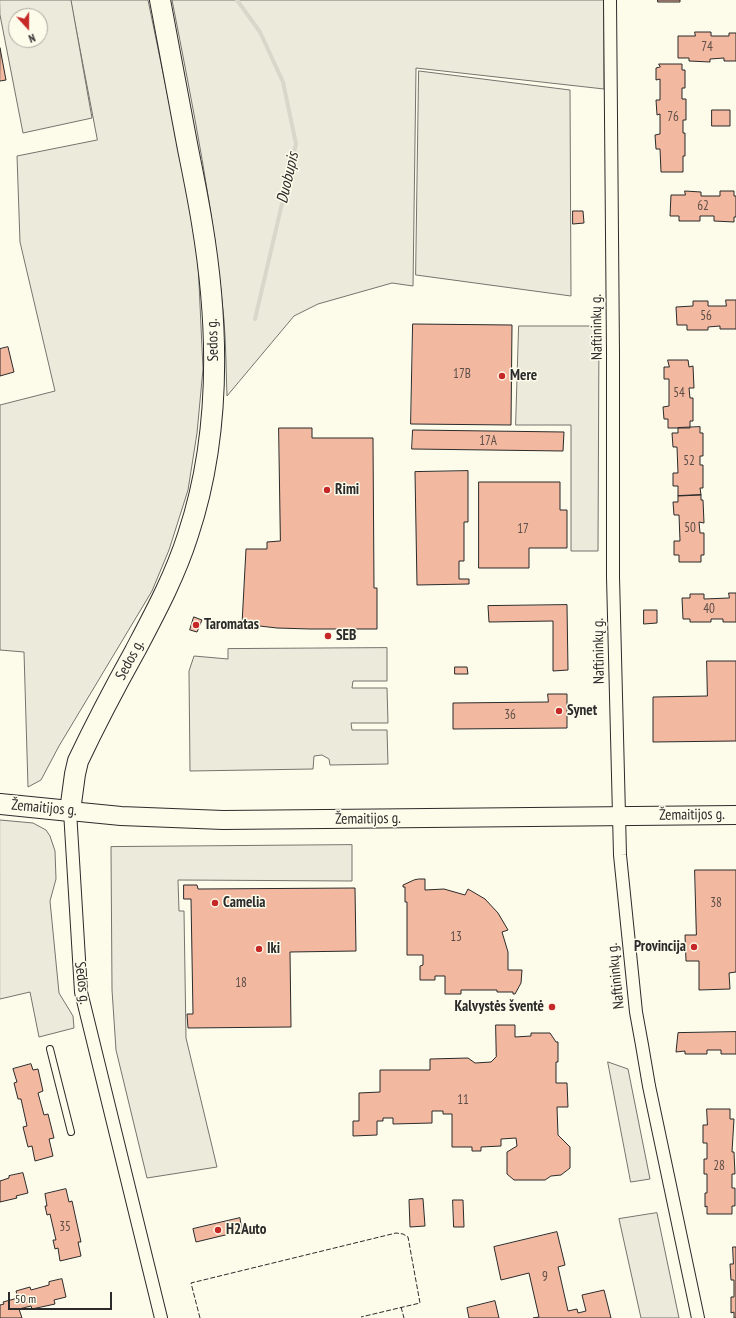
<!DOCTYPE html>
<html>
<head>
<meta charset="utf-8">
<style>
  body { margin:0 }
  #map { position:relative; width:736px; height:1318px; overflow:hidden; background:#fdfbea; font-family:"PT Sans Narrow",sans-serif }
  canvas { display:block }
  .north { position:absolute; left:8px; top:8px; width:40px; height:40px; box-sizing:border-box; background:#fdfbea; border:1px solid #a9a89e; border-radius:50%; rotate:159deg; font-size:11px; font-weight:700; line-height:16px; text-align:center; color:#2b2b2b }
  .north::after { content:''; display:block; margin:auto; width:14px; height:18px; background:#c62828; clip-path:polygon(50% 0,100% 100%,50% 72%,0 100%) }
  .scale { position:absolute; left:8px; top:1292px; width:104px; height:18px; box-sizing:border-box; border:2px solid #2b2b2b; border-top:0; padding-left:5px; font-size:12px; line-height:14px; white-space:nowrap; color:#2b2b2b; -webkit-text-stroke:3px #fdfbea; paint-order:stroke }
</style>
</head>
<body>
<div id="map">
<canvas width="736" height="1318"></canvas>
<div class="north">N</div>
<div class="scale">50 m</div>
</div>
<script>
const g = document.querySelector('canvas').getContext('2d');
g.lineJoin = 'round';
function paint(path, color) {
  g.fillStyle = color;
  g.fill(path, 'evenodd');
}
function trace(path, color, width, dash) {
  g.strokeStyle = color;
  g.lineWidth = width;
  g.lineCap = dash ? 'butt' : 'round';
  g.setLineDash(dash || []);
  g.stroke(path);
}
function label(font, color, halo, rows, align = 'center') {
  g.font = font + ' "PT Sans Narrow",sans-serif';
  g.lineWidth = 3;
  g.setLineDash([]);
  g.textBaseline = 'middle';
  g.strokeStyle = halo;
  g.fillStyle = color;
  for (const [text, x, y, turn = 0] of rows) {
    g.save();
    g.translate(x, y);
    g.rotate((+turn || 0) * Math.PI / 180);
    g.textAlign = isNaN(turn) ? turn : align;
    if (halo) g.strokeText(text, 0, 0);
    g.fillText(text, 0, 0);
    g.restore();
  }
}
const green = new Path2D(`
  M71 0H148L188 194 198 262 203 369 197 433 188 490 169 550 152 591 59 746 41 780 28 787 24 652 0 650V405L55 391 20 242 17 156 97 140Z
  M172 0H604V89L416 68 413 286 392 283 318 304 294 316 227 396C226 371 226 345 224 320 214 212 193 107 172 0Z
  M0 820 33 823 46 830 50 836 55 851 56 879 50 901 59 993 73 1016 74 1028 39 1037 30 992 0 999Z`);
paint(green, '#ecebdb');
trace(green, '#74746e', 1);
const parking = new Path2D(`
  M0 0H71L92 118 23 133 0 15ZM16 16H40V40H16Z
  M419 71 570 90 571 296 416 275Z
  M519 326H599L598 551H571V425H516Z
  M387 648V681H353L352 688H387L388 723H351L352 730H387L388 764 330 765 329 759 322 755 314 756 313 769 190 771 189 671 194 656 228 659V649Z
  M352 845V881L178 880 179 911H184L186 1038 217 1167 147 1178 116 1050 112 990 111 847Z
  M608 1062 628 1069 650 1179 631 1182Z
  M657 1213 679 1318H641L619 1219Z`);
paint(parking, '#eceadb');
trace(parking, '#74746e', 1);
trace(new Path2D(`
  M237 0 260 32 283 82 296 144 255 319`), '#d8d7c9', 4);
const building = new Path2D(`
  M658 0H680V2H658Z
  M695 32H711V36H729V33H736V61H724V58L710 59V62L689 61V58H678V36H695Z
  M0 48 6 80 0 81Z
  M659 64H682V70H685V88H682V99H686V120H683V133H685V156H683V172H661L660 149H656L655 135 660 134V114L657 115 656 100H660V79L656 80V68L660 67Z
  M712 110H730V126H712Z
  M685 191 701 192V196H720V191H734V196H736V217H734V222L714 221V216H700V221H679V216H670L671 195H685Z
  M573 211H583L584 223 573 224Z
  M726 300H736V329H720V326L708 327V330H687V325H677L676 307 693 306V301H708V306H726Z
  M413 324 512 325 511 425 411 424Z
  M8 347 14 372 0 376V349Z
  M668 360H688L689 367 693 366 694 388H689L690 398H693V421H690V428H668V419H664L663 407 669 406V379H664V367H669Z
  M700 427V433H703V456H700V465H703V488H700L701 495 678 496V486H673V473H678L677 447H673L672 433H678V428Z
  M279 428H312V438H373L374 588H377V629H310L277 628 242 624 246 549H267V542L280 541Z
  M413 430 564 432 563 451 412 449Z
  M468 471V522H464V561H459V579H469V584L417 585 415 472Z
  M479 482H560V510H567V548H529V568H479Z
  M701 495V500H703L704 523 699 522 700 533H704V555H701V562H679V555H674V541H680L679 515H674L673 502H678V496Z
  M729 593H736V622H723V619H711V622H690V619H683L682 598H690V594H704V599L729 598Z
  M567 605 568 670 553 671V621L489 622 488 606Z
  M644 610H657V623L644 624Z
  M194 617 202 620 197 632 190 630Z
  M707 661H736V741L653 742V697L707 696Z
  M455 667H467L468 674H455Z
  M548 694H567V728L453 729V703L548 702Z
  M695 870H736V972L729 973 730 989 699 990V961H686L685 935H696Z
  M419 879H425V890L444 889 465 895 468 889 485 899 498 913 508 930 502 932 508 952V970H522L521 983 515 994H513V992H497V990H461V994H445V976H435V980H420V966L423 965V955H407V902H405V887H403V885L414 880Z
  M184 885H197L198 889 355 888 356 951 290 952 291 1027 188 1028 187 1014H193L191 899H184Z
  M496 1025H515V1037L531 1036V1033H550L556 1042H558V1062H556V1083H567L568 1107H557L558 1135 570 1147V1168L561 1175 551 1176 545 1180H514L507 1174V1152L517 1146 516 1138 501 1139V1146L481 1147V1151H472V1147H452V1114H443V1111H432V1123L393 1124V1118H383V1121H377V1135L353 1136V1121H359V1093L380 1092V1070H430V1059L468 1058 475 1063 491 1062 496 1057Z
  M736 1032V1054H721V1050H707V1054H685V1051L676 1052 678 1033Z
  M31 1064 33 1070 38 1069 43 1091 38 1093 44 1115 48 1114 54 1138 49 1139 53 1156 35 1161 32 1146 28 1147 23 1127 27 1126 21 1099H18L14 1083 17 1082 13 1069Z
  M707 1109H730V1119H734L732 1152H734L735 1174H732V1188H735V1206H732V1214H707V1206L705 1207V1193H707V1174H704V1159H707V1143H703V1125H707Z
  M23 1173 28 1193 16 1196 17 1198 0 1202V1181L9 1178V1176Z
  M66 1189 69 1202 72 1201 81 1242H78L81 1256 60 1261 58 1248 55 1249 53 1240H56L50 1214 47 1215 45 1206H47L45 1194Z
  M423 1199 425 1226 410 1227 409 1200Z
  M453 1200H463L464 1227H454Z
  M240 1218 242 1231 196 1242 193 1229Z
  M557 1232 565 1265 558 1267 568 1311 577 1309 578 1313 586 1311 582 1295 604 1290 611 1318H533L539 1317 529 1273 501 1280 494 1247Z
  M733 1247H736V1318H734V1312L731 1313V1297H734V1280H731L730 1264H733Z
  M62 1279 66 1297 54 1300 55 1304 32 1309 31 1306 19 1309 22 1318H0V1305L4 1304 3 1302 18 1298 16 1291 30 1287 31 1290 49 1285V1282Z
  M495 1301 499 1318H469L467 1308Z`);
paint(building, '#f2b8a0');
trace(building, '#2b2b2b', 1);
const lane = new Path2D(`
  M50 1049 71 1132`);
const street = new Path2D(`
  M610 0 613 352V577L620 855 636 1012 642 1045 649 1086 698 1318
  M70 811 81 992 161 1318`);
const secondary = new Path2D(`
  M70 811 121 816 223 820 736 815`);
const primary = new Path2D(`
  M0 804 70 811 75 774 78 761C96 723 115 687 135 651 155 613 175 576 188 535 221 436 219 325 202 223 198 198 193 174 188 149 179 99 169 50 160 0`);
trace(lane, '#2b2b2b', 8);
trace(street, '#2b2b2b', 14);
trace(secondary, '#2b2b2b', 20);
trace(primary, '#2b2b2b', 22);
trace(lane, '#fdfbea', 6);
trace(street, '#fdfbea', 12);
trace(secondary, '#fdfbea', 18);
trace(primary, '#fdfbea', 20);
trace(new Path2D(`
  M401 1307 404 1318
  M200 1318 191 1283 396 1233 403 1234 408 1237 420 1303 361 1317`), '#2b2b2b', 1, [5, 2]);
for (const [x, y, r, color] of [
  [502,376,4,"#c62828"],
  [327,490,4,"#c62828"],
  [196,625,4,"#c62828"],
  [328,636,4,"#c62828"],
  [559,711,4,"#c62828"],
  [215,903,4,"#c62828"],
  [694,947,4,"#c62828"],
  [259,949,4,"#c62828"],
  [552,1007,4,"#c62828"],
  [218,1230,4,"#c62828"]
]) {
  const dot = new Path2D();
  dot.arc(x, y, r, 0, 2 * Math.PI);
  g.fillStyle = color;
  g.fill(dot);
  trace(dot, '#fdfbea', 1.5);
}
label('13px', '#5d4e48', null, [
  ["74",707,47],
  ["76",673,117],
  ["62",703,206],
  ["56",706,316],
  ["17B",462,374],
  ["54",679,393],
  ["17A",488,441],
  ["52",689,461],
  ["50",690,528],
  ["17",523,529],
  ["40",709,609],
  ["36",510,715],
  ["38",716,903],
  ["13",456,937],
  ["18",241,983],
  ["11",463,1100],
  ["28",719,1166],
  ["35",65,1227],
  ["9",545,1277]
]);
label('15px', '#2b2b2b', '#fdfbea', [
  ["Naftininkų g.",597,327,-91],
  ["Sedos g.",213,340,-92],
  ["Naftininkų g.",599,651,-91],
  ["Sedos g.",130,660,-62],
  ["Žemaitijos g.",44,808,5],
  ["Žemaitijos g.",692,815,-1],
  ["Žemaitijos g.",368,819,-1],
  ["Naftininkų g.",616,976,-96],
  ["Sedos g.",82,983,83]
]);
label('bold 15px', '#2b2b2b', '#fdfbea', [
  ["Mere",510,376],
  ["Rimi",335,490],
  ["Taromatas",204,625],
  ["SEB",336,636],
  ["Synet",567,711],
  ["Camelia",223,903],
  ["Provincija",686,947,"right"],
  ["Iki",267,949],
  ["Kalvystės šventė",544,1007,"right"],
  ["H2Auto",226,1230]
], 'left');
label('italic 16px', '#2b2b2b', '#fdfbea', [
  ["Duobupis",288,178,-77]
]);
</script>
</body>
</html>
